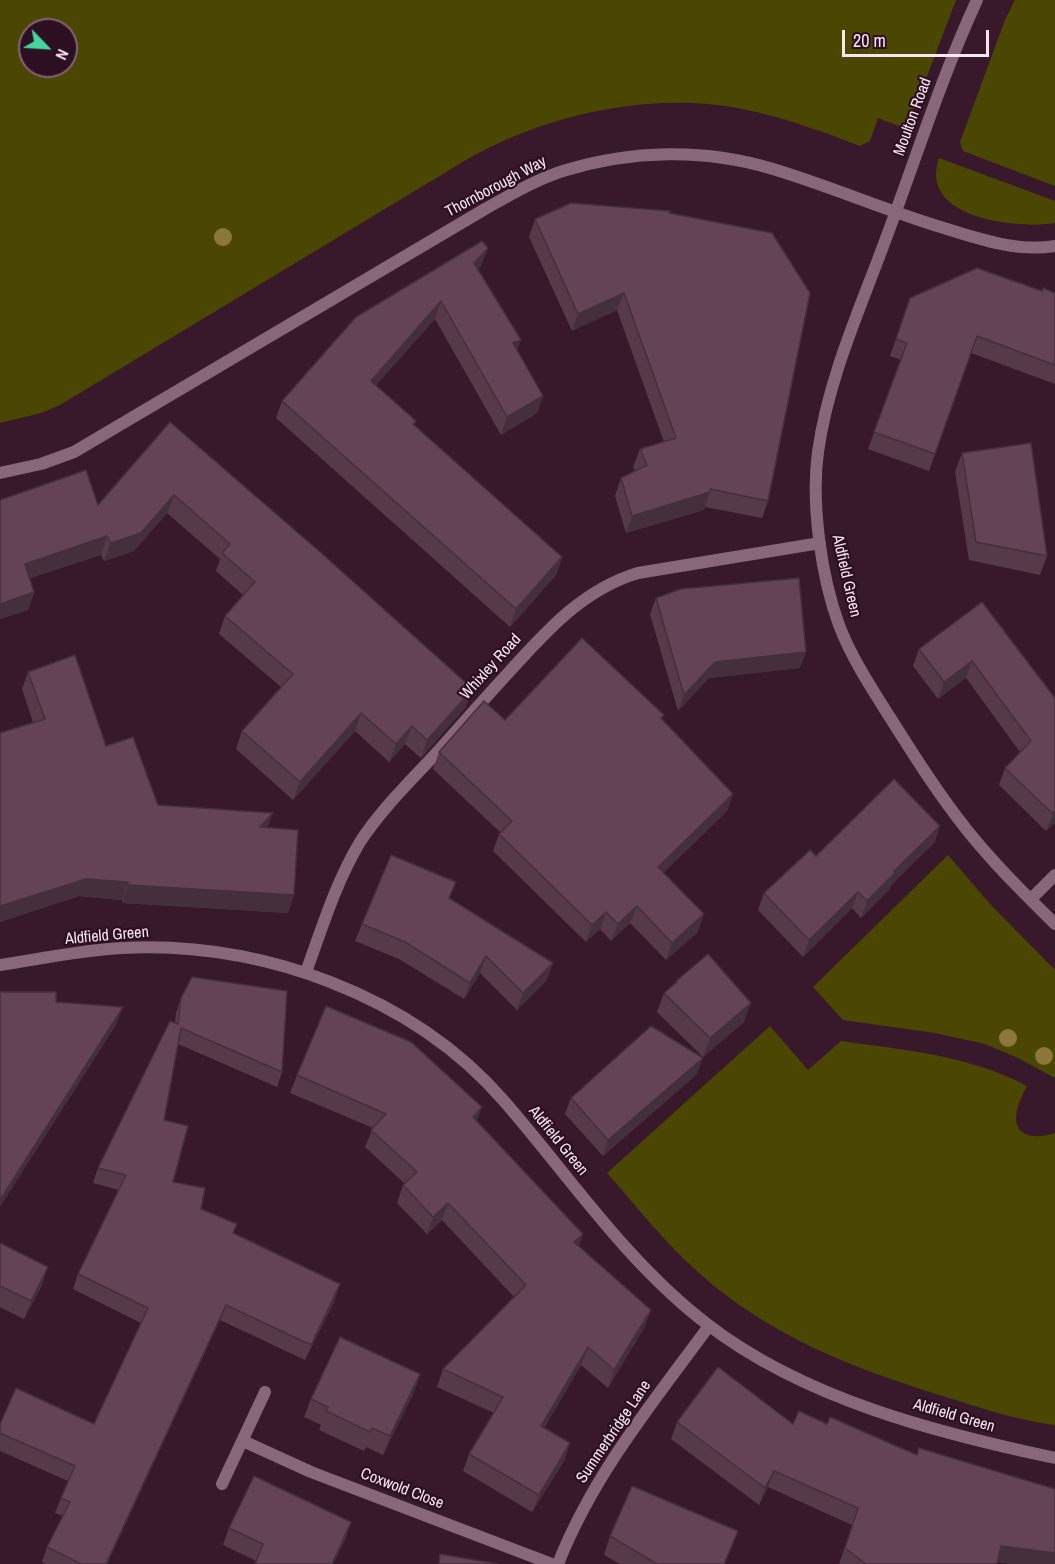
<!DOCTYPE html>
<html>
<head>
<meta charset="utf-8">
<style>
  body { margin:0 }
  #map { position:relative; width:1055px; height:1564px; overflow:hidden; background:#37192b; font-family:"Archivo Narrow",sans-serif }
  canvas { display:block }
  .north { position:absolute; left:18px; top:18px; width:60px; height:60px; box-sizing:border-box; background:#2c1022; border:2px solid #7e6574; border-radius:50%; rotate:115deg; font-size:16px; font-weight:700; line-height:24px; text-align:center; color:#f9e5f0 }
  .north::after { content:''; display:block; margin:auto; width:21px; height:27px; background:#46d49e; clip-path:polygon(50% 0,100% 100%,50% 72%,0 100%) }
  .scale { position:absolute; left:842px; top:30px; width:147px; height:27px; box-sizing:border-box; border:3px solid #f9e5f0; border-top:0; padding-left:8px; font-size:18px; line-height:21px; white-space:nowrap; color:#f9e5f0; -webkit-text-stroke:4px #2c1022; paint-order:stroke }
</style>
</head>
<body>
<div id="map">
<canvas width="1055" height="1564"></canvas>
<div class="north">N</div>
<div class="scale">20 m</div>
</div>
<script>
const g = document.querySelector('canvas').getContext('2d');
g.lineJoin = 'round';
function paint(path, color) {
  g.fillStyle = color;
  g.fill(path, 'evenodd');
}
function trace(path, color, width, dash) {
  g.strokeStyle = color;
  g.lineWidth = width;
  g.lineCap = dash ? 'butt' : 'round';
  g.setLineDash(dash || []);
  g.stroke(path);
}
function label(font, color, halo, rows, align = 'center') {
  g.font = font + ' "Archivo Narrow",sans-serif';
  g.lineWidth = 4.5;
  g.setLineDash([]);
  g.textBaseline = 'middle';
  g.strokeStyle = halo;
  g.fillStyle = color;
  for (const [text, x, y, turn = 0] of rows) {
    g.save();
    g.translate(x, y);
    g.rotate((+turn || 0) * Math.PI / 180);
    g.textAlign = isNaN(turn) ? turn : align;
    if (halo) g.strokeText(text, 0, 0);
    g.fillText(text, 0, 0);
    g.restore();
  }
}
paint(new Path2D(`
  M0 0H956L907 129 878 118 870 141 860 146C816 129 772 113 725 106 638 94 541 117 466 160L60 405 41 413 0 423ZM30 30H66V66H30Z
  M1015 0H1055V186L963 151 960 142 1005 20Z
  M939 158 1055 201V223C1017 229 918 219 939 158Z
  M948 855 990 904 1055 970V1078L1018 1058 985 1044 935 1033 843 1020 813 987Z
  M770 1026 808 1070 841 1041C904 1050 969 1055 1027 1086 1022 1096 1016 1107 1016 1119 1017 1140 1042 1138 1055 1133V1425C1015 1420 975 1406 936 1394 848 1366 770 1336 699 1273 665 1243 637 1207 607 1173Z`), '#4c4603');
trace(new Path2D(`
  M977 0C941 78 915 161 885 241 860 309 828 379 818 452 811 503 821 576 839 625 852 659 872 689 891 719 915 757 939 795 967 830 994 864 1025 894 1055 924
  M0 473 41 464 74 452 485 209C510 195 535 180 563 171 631 150 704 148 773 169 826 185 878 207 931 224 970 236 1014 253 1055 246
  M1031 899 1055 875
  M0 965C40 959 82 950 122 948 261 941 412 995 504 1101 570 1177 627 1263 707 1324 804 1399 937 1433 1055 1458
  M306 972C322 928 336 882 360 842 382 808 413 779 440 749 463 723 486 697 510 671 547 630 584 589 638 573L820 543
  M243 1441 311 1472 552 1564
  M222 1484 265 1392
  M558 1564C593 1475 653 1402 709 1326`), '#89677a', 12);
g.fillStyle = '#8b773a';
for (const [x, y] of [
  [223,237],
  [1008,1038],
  [1044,1056]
]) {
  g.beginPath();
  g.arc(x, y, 9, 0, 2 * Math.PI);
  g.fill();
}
paint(new Path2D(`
  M669 213 768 501 762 518 705 507 704 510 626 533 615 496 621 478 635 471 633 467 640 449 664 442 617 310 572 331 529 237 535 219Z
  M481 266 478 269 517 350 543 396 537 413 501 435 435 319 376 385 416 421 414 425 562 557 556 575 510 627 276 418 282 401Z
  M1042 291 1055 293V384L971 353 929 471 868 449 901 360 890 356 910 298Z
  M170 422 466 707 421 758 405 744 389 762 355 731 293 800 236 749 242 731 281 687 219 634 225 616 243 595 216 571 220 559 167 513 134 551 104 561 101 555 30 578 34 592 28 610 0 619V500L98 505Z
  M962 453 1047 556 1040 575 969 560 955 472Z
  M656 598 800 668 709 678 678 711 650 614Z
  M982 602 1055 698V822L1046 831 999 785 1005 768 1020 752 966 678 938 699 913 666 919 649Z
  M28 672 106 746 158 805 268 828 288 913 122 903V900L79 896 0 922V733L33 722 22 689Z
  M505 720H662L733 794 727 811 663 873 698 932 666 960 630 923 611 941 600 929 586 942 493 851 499 834 501 833 433 769 439 752Z
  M940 826 934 843 892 884 889 890 861 918 852 908 803 957 758 910 764 893 816 856Z
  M450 899 547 980 517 1010 480 973 464 999 399 959 355 941 362 924Z
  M676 981 744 1022 703 1057 657 1012 664 993 675 984Z
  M181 998 282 1072 277 1087 178 1044 164 1120 173 1182 201 1209 234 1233 335 1300 305 1360 220 1320 107 1564H45L42 1562 47 1547 63 1516 55 1513 68 1481 0 1451V1424H94L141 1323 73 1289 78 1274 119 1190 93 1183 98 1168 175 1023 176 1013Z
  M697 1074 603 1156 565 1114 571 1098Z
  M297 1075 477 1122 579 1246 651 1310 644 1328 608 1388 581 1365 544 1428 570 1443 564 1461 532 1512 463 1471 469 1454 494 1413 437 1387 443 1369 514 1297 442 1220 427 1234 397 1203 403 1185 405 1184 365 1147 373 1128 290 1093Z
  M0 1243 42 1285 24 1319 0 1307Z
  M420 1374 414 1392 383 1455 366 1447 364 1451 319 1430 321 1425 304 1417 311 1399Z
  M677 1422 827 1424 1055 1564H1012L997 1562V1564H839L852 1525 768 1487 759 1505 671 1439Z
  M351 1522 345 1540 333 1564H255L256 1561 223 1545 229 1528Z
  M738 1531 725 1564H620L604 1555 610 1536Z`), '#563a4a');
paint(new Path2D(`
  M488 248 481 266 468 281 474 263Z
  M624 293 617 310 572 331 578 314Z
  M441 301 435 319 364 398 371 381Z
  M521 340 514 357 513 343Z
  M543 396 537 413 501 435 507 417Z
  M710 492 704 510 626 533 632 516Z
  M174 495 167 513 134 551 104 561 111 543Z
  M107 536 101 555 19 582 25 564Z
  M562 557 556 575 510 627 516 609Z
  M34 592 28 610 0 619V604Z
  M806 652 800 668 709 678 678 711 684 695 715 662Z
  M972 661 966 678 938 699 944 682Z
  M473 689 466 707 421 758 427 740Z
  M361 713 355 731 293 800 300 782Z
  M412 726 405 744 389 762 396 744Z
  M733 794 727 811 652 884 658 867Z
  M1055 811V822L1046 831 1053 814Z
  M273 813 267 830 260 827Z
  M940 826 934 843 892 884 889 890 861 918 867 901 894 871Z
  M86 879 128 882 122 900 79 896 0 922V906Z
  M128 885 294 895 288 913 122 903Z
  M858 892 852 908 803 957 809 940Z
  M637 906 630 923 611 941 618 924Z
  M606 912 600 929 586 942 592 925Z
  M704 914 698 932 666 960 672 943Z
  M486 956 480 973 464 999 470 983Z
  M553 963 547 980 517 1010 523 993Z
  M751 1003 744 1022 703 1057 710 1038Z
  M123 1007 116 1025 0 1207V1200Z
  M703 1058 697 1074 603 1156 608 1140Z
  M482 1107 476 1124 473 1117Z
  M448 1203 442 1220 427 1234 433 1217Z
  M583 1234 577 1252 574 1242Z
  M48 1267 42 1285 24 1319 31 1301Z
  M340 1284 335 1300 305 1360 311 1345Z
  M226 1305 220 1320 107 1564H106Z
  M651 1310 644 1328 608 1388 614 1370Z
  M588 1347 581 1365 535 1443 541 1426Z
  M420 1374 414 1392 383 1455 390 1436Z
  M570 1443 564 1461 532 1512 539 1495Z
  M774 1471 768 1487 759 1505 765 1488Z
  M351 1522 345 1540 333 1564H332Z
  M738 1531 725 1564H724Z
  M1001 1546 1055 1553V1564H1012L995 1562Z`), '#462f3c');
const building = new Path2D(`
  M571 203 670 211 669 213 772 233 810 293 768 501 710 489V492L632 516 621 478 647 465 640 449 676 438 624 293 578 314 535 219Z
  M482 241 488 248 474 263 521 340 513 343 543 396 507 417 441 301 371 381 416 421 413 424 562 557 516 609 282 401 356 317Z
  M977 268 1042 291 1043 288 1055 293V365L977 336 935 454 874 432 907 343 896 339 910 298Z
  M170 422 319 551 473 689 427 740 412 726 396 744 361 713 300 782 242 731 293 674 225 616 255 582 222 553 230 544 174 495 141 533 111 543 107 536 25 564 34 592 0 604V500L86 470 98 505Z
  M1031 443 1047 556 976 542 962 453Z
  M799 578 806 652 715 662 684 695 656 598 681 589Z
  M982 602 1055 698V811L1053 814 1005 768 1031 741 972 661 944 682 919 649Z
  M582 638 664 715 661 718 733 794 658 867 704 914 672 943 637 906 618 924 606 912 592 925 499 834 512 821 439 752 484 701 505 720Z
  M75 655 106 746 133 737 158 805 273 813 260 827 298 830 294 895 128 885V882L86 879 0 906V733L45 719 28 672Z
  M894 779 940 826 894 871 895 873 867 901 858 892 809 940 764 893 810 850 816 856Z
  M391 855 456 882 449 898 553 963 523 993 486 956 470 983 405 942 362 924Z
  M708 954 751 1003 710 1038 664 993 677 982 676 981Z
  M192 977 287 991 282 1072 181 1028 164 1120 188 1126 173 1182 205 1188 201 1209 237 1224 233 1233 340 1284 311 1345 226 1305 106 1564H81L47 1547 70 1502 61 1498 75 1466 0 1433V1424L16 1388 94 1424 148 1308 78 1274 126 1175 98 1168 170 1021 178 1024 181 998Z
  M0 992H56V1002L123 1007 0 1200Z
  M326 1006 411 1042 482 1107 473 1117 583 1234 574 1242 651 1310 614 1370 588 1347 541 1426 570 1443 539 1495 469 1454 503 1397 443 1369 526 1285 448 1203 433 1217 403 1185 417 1172 371 1130 386 1114 297 1075Z
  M651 1026 703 1058 608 1140 571 1098Z
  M0 1243 48 1267 31 1301 0 1286Z
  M340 1337 420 1374 390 1436 372 1428 370 1432 326 1411 328 1407 311 1399Z
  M718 1367 793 1424 799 1411 827 1424 830 1417 917 1455 919 1448 1055 1489V1553L1001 1546 997 1564H866L845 1548 858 1508 774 1471 765 1488 677 1422Z
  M254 1476 351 1522 332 1564H255L263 1544 229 1528Z
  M632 1486 738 1531 724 1564H657L610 1536Z
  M440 1554 498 1564H439Z`);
paint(building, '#644356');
trace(building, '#462f3c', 1.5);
label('16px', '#f9e5f0', '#2c1022', [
  ["Moulton Road",913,117,-70],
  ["Thornborough Way",496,187,-28],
  ["Aldfield Green",846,576,77],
  ["Whixley Road",491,667,-48],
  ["Aldfield Green",107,936,-5],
  ["Aldfield Green",558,1141,51],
  ["Aldfield Green",954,1416,16],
  ["Summerbridge Lane",614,1432,-56],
  ["Coxwold Close",402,1489,21]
]);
</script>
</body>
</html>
